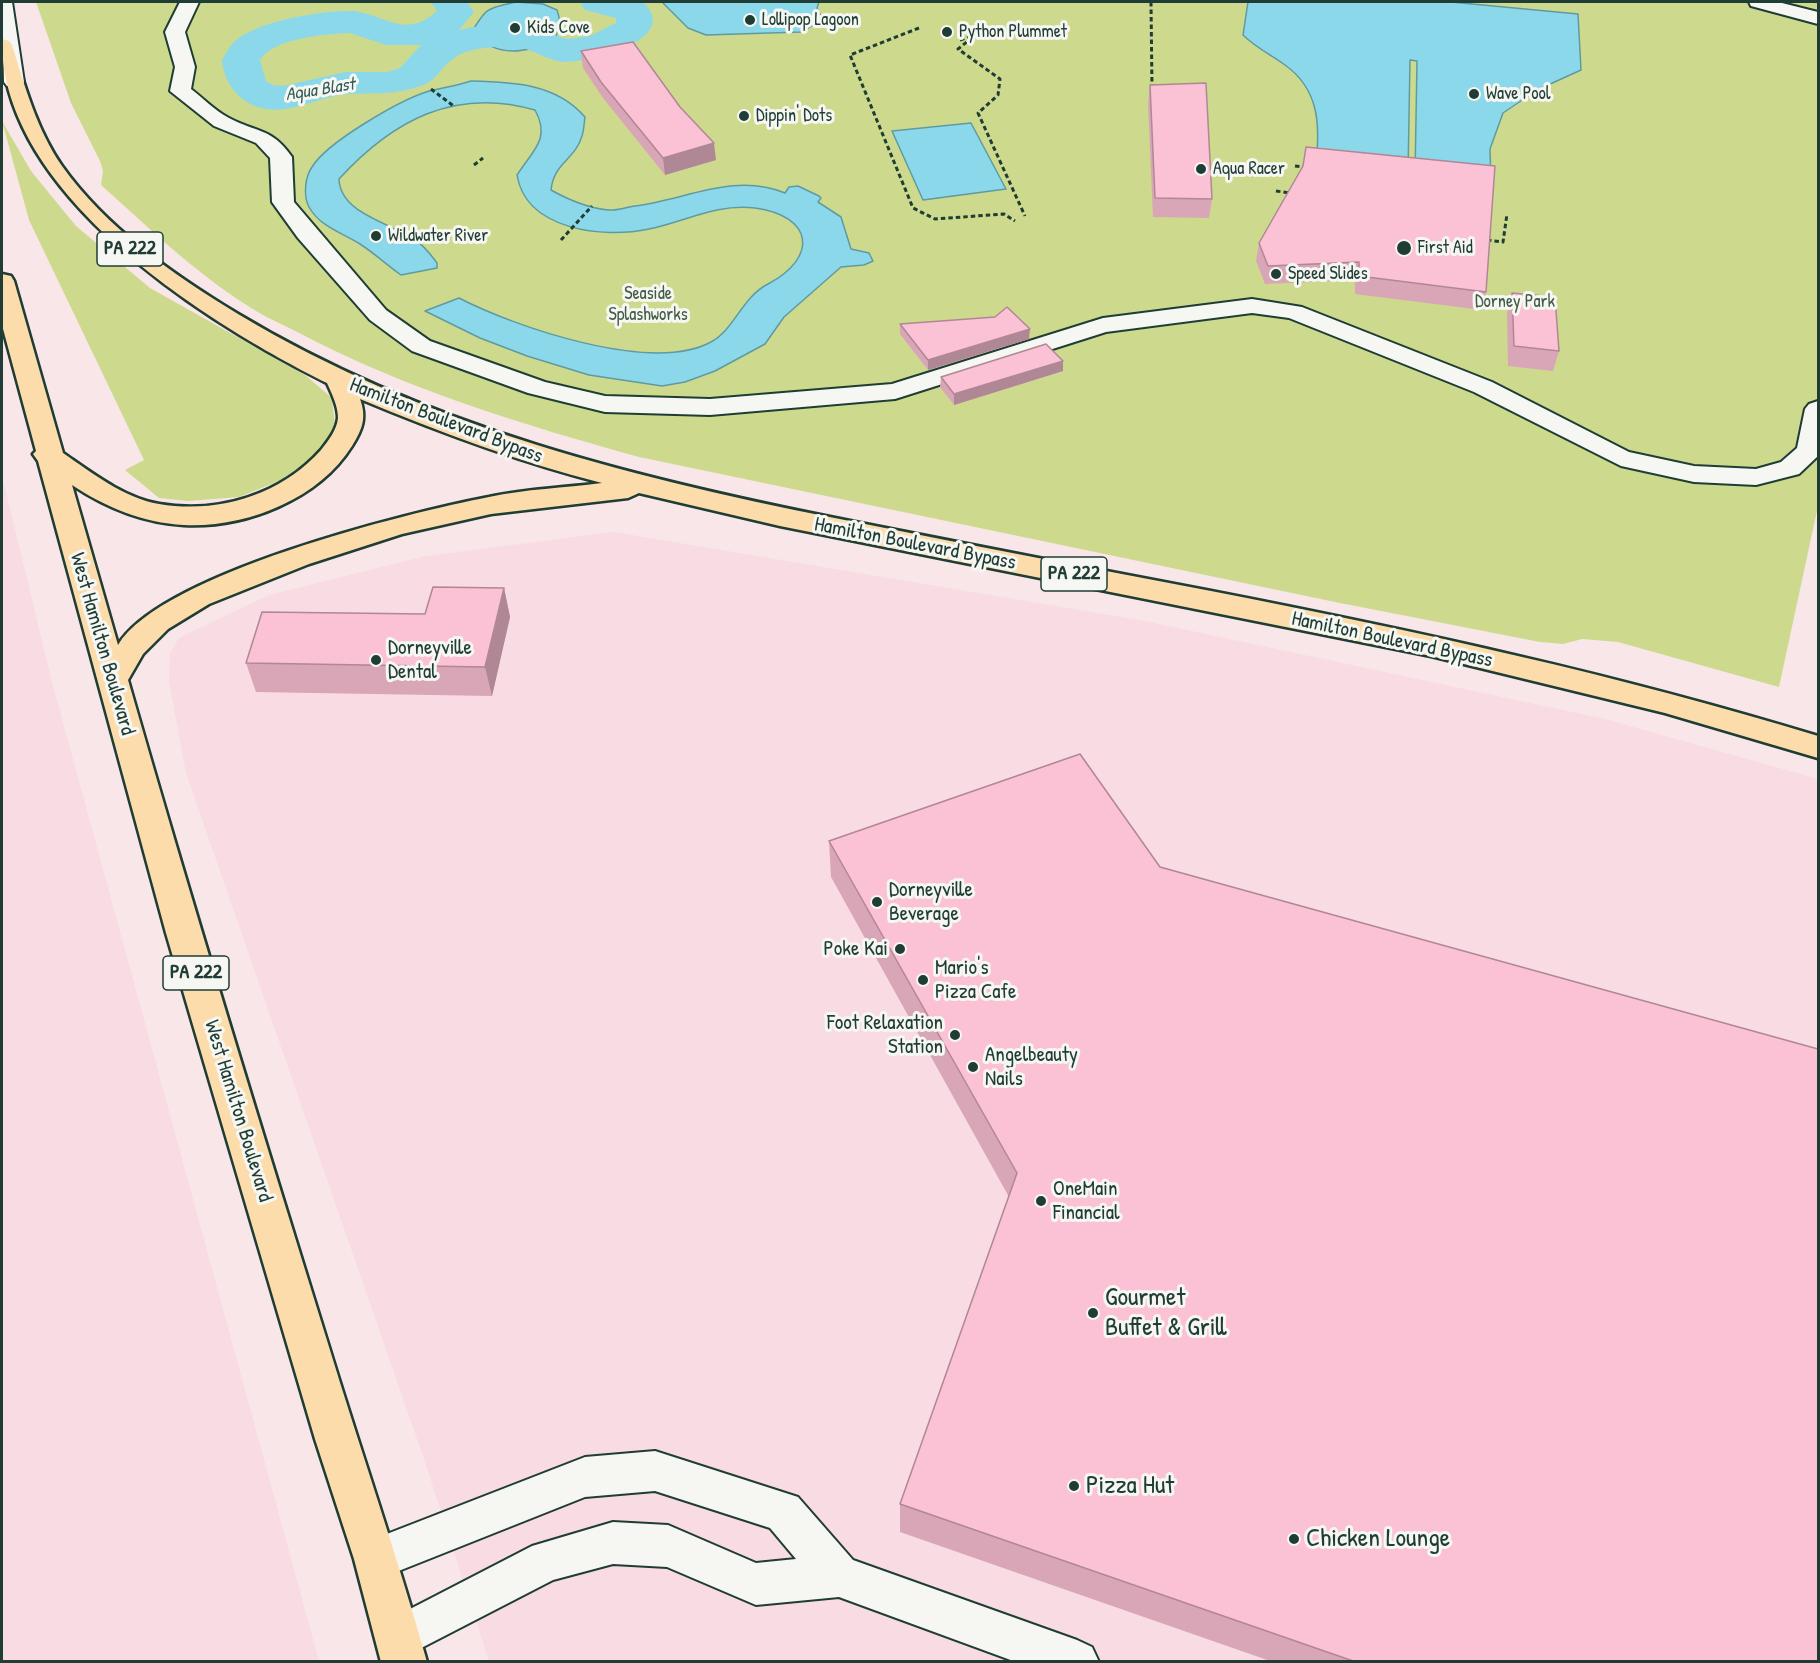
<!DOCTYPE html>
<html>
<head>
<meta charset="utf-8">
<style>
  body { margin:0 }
  #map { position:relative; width:1820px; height:1663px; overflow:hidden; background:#f8e6e9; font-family:"Patrick Hand",sans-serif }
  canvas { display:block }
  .frame { position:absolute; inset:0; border:3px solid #1f3d34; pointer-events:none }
</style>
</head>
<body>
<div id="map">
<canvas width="1820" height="1663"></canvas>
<div class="frame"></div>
</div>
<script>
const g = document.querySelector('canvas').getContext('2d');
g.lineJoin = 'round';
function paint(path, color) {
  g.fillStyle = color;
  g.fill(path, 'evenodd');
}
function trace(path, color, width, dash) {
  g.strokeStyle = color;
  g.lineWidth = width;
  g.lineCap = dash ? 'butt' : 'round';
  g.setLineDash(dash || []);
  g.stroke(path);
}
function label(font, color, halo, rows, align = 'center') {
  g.font = font + ' "Patrick Hand",sans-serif';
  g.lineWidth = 6;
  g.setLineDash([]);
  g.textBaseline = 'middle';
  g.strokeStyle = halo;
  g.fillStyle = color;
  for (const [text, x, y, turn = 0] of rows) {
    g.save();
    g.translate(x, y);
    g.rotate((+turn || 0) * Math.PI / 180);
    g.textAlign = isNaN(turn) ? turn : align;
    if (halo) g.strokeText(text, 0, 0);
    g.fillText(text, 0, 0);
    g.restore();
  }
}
paint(new Path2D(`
  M2 476 52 682 319 1661H2Z
  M614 532 1145 621 1605 719 1818 779V1661H489L424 1459 186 773 169 681 170 653 179 638 269 595 426 556Z`), '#f9dbe3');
paint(new Path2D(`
  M36 2H1818V506L1779 687 1618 642 1582 639 1563 644 1540 642 1335 602 639 457C524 425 408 390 301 334 282 324 262 316 245 304 192 270 147 226 101 185L103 171 100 161 71 103Z
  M2 121 31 171 76 226 150 288 305 375 332 398 335 426 316 456 279 481 239 497 188 501 159 498 125 470 144 460 29 220Z`), '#cdda8d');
const water = new Path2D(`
  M516 2 543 4 557 10 559 17 556 39C524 54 499 58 471 33 487 7 486 9 516 2Z
  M662 2H819L817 8 821 16 815 24 801 32 706 35 688 28Z
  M1248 2H1451L1578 14 1581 70 1537 90 1503 113 1490 149 1491 183 1415 175 1417 61 1410 60 1408 174 1316 165C1320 126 1320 90 1285 65 1271 55 1255 47 1243 35Z
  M471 81C512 82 556 83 585 117 584 123 584 130 582 136 575 160 554 162 551 190 567 199 589 208 608 210 617 211 626 207 635 206 685 200 734 172 785 193L789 187 798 186 819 196 821 198 818 202 841 217 851 249 869 253 873 261 864 265 841 267 784 317 765 344 715 371 685 382 662 386 589 375 527 356 480 338 425 311 459 298C515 327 652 374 711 342 734 330 742 297 768 284 819 257 813 216 755 208 717 203 684 222 649 229 603 239 526 230 517 175 533 150 551 139 535 110 455 87 393 120 339 179 340 214 392 223 415 240 424 245 431 255 437 263V268L401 275C387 265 374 253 360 244 343 233 320 227 309 207 303 196 305 177 312 167 327 142 399 101 426 92 441 88 456 86 471 81Z
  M971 123 1006 189 923 200 892 131Z`);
paint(water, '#8bd8ea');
trace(water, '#609aa1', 1.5);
paint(new Path2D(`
  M431 2H467L474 12 459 30 472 27 521 25 567 39 590 36 616 23V18L585 10 580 2 644 3C681 40 591 61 566 62 550 62 534 50 519 47 507 45 490 47 478 49 443 54 443 78 423 85 397 95 374 93 347 94 326 96 306 106 285 109 252 114 225 93 222 60 225 55 228 49 232 44 251 22 322 10 351 11 385 13 404 41 437 11ZM350 33 386 45H421L400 68 388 72H345L283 86 273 85 266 81 260 60C273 38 326 34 350 33Z`), '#8bd8ea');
const service = new Path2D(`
  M2 2H12L24 82 21 86H7L4 82Z
  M180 2H199L185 32 195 67 191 89C203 98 215 111 229 118 257 133 271 127 292 157L294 202 386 310 430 341 545 382 605 396 710 399 892 384 1103 318 1252 299 1302 307 1492 382 1629 452 1694 466 1756 469 1781 462 1797 448 1805 409 1809 404 1818 401V456L1799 474 1756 485 1694 482 1621 466 1474 392 1289 318 1252 313 1106 332 895 399 710 415 605 412 528 393 412 351 370 320 298 238 272 202 270 158 256 143 214 126 170 91 175 67 165 32Z
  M1749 2H1778L1818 12V24L1751 6Z
  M655 1451 798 1497 853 1560 1077 1640 1092 1647 1099 1662H1016L839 1597 756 1605 667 1567 613 1564 553 1580 398 1660 383 1653 376 1638 383 1623 532 1546 613 1522 668 1525 756 1563 796 1559 770 1528 655 1491 585 1497 376 1580 361 1574 355 1559 361 1544 585 1457Z`);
const primary = new Path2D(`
  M2 39 9 41 12 45C25 87 37 130 62 166 106 228 174 275 238 314 428 428 640 480 855 522 974 546 1092 568 1211 591 1416 631 1619 675 1818 736V758L1665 713 1431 656 780 526 639 493 628 498 491 514 402 534 309 564 209 604 168 629 143 654 128 680C192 904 260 1125 329 1347 361 1452 397 1555 427 1662H381L354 1559 315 1439 166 933 38 461 33 454 36 451 2 325V274L11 276 14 281 63 453C92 473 124 498 159 504 218 514 281 495 321 450 328 441 337 430 338 418 338 406 332 394 327 383 209 324 0 195 2 39ZM360 399C439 432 519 462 602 483 564 488 526 489 489 497 406 513 161 574 118 645L72 485C105 507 143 523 184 525 245 528 318 500 352 446 362 430 367 418 360 399Z`);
trace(service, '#1f3d34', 4);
trace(primary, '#1f3d34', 5);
trace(new Path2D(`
  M1151 2 1152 88
  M919 28 850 55 913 208 935 219 1004 214 1015 221
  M981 33 984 35 968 41 958 49 1000 79 998 95 978 113 1025 216
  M960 40 981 33
  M431 89 455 107
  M474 165 483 158
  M1295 166 1303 167
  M1276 191 1290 193
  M561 240 592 206
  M1487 240 1503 242 1507 214`), '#1f3d34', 3, [4.5, 3]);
paint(service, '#f6f6f2');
paint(primary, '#fddcac');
paint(new Path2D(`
  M581 51 716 160 665 175 603 98 583 68Z
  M1150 85 1212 199 1209 218 1153 217 1148 104Z
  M1303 166 1486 292 1482 310 1355 294V280L1265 284 1256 261 1259 243Z
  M1512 293 1559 351 1553 371 1508 366 1507 313Z
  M900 324 1029 339 928 370 900 334Z
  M1063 361V371L954 405 940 387 941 377Z
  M504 588 510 617 492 696 256 692 246 663 425 614Z
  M829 841 1160 867 1818 1662H1273L900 1532V1504L1009 1197 831 877Z`), '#d8a6b7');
paint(new Path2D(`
  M714 143 716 160 665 175 663 158Z
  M1030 329 1029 339 928 370V360Z
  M1063 361V371L954 405V394Z
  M504 588 510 617 492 696 485 667Z`), '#b08795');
const building = new Path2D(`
  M633 42 680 107 714 143 663 158 601 82 581 51Z
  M1206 83 1212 199 1155 198 1150 85Z
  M1306 147 1495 166 1486 292 1359 276V262L1268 266 1259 243 1303 166Z
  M1512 293 1555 297 1559 351 1514 346Z
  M1007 307 1030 329 928 360 900 324 995 317Z
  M1046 344 1063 361 954 394 941 377Z
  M433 587 504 588 485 667 246 663 262 612 425 614Z
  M1080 754 1160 867 1818 1049V1662H1356L900 1504 1017 1173 829 841Z`);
paint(building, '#fbc1d5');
trace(building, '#b08795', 1.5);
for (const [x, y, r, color] of [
  [750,20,6,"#1f3d34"],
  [515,28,6,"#1f3d34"],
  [947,32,6,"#1f3d34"],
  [1474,94,6,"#1f3d34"],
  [744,116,6,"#1f3d34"],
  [1201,169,6,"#1f3d34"],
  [376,236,6,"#1f3d34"],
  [1404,248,8,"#1f3d34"],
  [1276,274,6,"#1f3d34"],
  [376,660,6,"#1f3d34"],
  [877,902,6,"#1f3d34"],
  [900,949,6,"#1f3d34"],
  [923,980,6,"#1f3d34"],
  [955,1035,6,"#1f3d34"],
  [973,1067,6,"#1f3d34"],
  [1041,1201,6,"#1f3d34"],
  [1093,1313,6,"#1f3d34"],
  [1074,1486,6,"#1f3d34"],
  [1294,1539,6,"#1f3d34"]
]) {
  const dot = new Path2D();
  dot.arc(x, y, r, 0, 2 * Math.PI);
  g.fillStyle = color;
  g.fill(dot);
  trace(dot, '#f6f6f2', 2);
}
label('18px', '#1f3d34', '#f6f6f2', [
  ["Lollipop Lagoon",762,20],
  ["Kids Cove",527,28],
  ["Python Plummet",959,32],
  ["Wave Pool",1486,94],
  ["Dippin' Dots",756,116],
  ["Aqua Racer",1213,169],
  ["Wildwater River",388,236],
  ["First Aid",1418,248],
  ["Speed Slides",1288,274]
], 'left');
label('italic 18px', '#355c58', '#f6f6f2', [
  ["Aqua Blast",320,90,-9]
]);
label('18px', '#425c46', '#f6f6f2', [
  ["Seaside",648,294],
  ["Splashworks",648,315],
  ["Dorney Park",1515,302]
]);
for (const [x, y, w] of [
  [130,249,66],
  [1074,574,66],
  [196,973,66]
]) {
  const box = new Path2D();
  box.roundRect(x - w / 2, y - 17, w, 34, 4.5);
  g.fillStyle = '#f6f6f2';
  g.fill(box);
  trace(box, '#1f3d34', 1.5);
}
label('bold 20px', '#1f3d34', null, [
  ["PA 222",130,249],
  ["PA 222",1074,574],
  ["PA 222",196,973]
]);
label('21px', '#1f3d34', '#f6f6f2', [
  ["Hamilton Boulevard Bypass",446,421,21],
  ["Hamilton Boulevard Bypass",915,544,11],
  ["Hamilton Boulevard Bypass",1392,640,12],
  ["West Hamilton Boulevard",102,644,74],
  ["West Hamilton Boulevard",238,1111,73]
]);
label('21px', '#1f3d34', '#f6f6f2', [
  ["Dorneyville",388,648],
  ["Dental",388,672],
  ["Dorneyville",889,890],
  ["Beverage",889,914],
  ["Poke Kai",888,949,"right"],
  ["Mario's",935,968],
  ["Pizza Cafe",935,992],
  ["Foot Relaxation",943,1023,"right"],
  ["Station",943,1047,"right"],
  ["Angelbeauty",985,1055],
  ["Nails",985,1079],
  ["OneMain",1053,1189],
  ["Financial",1053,1213]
], 'left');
label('26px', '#1f3d34', '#f6f6f2', [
  ["Gourmet",1105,1298],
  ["Buffet & Grill",1105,1328],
  ["Pizza Hut",1086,1486],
  ["Chicken Lounge",1306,1539]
], 'left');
</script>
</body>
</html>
